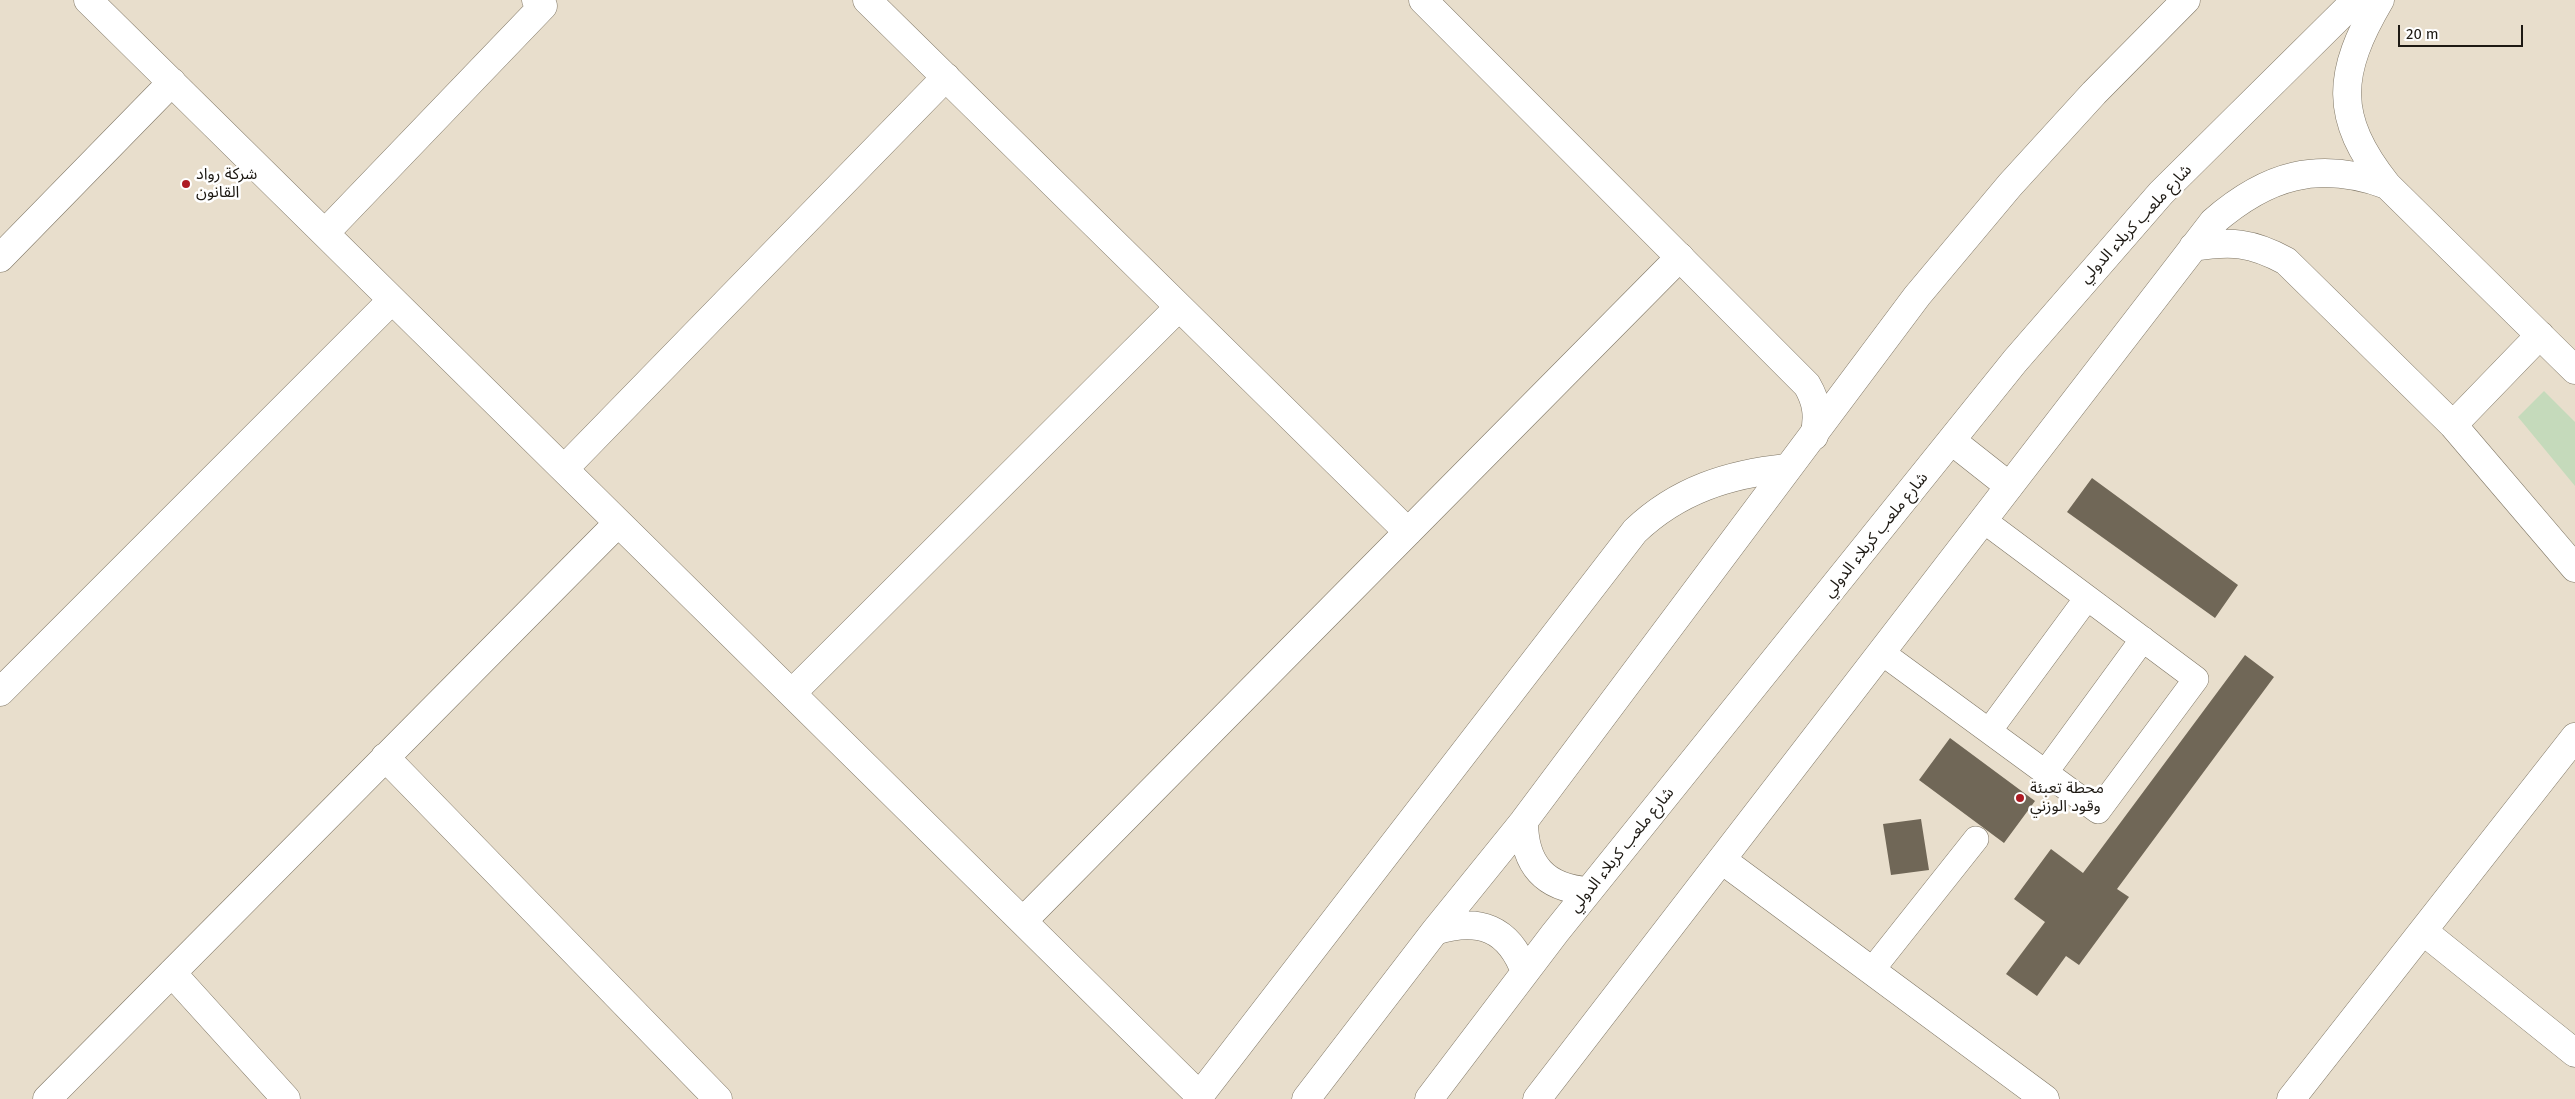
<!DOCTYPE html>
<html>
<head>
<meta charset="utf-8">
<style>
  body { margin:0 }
  #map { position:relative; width:2575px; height:1099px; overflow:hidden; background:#e8decc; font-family:"Fira Sans",sans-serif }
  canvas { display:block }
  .scale { position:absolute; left:2398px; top:25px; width:125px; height:22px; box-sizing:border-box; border:2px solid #1d1913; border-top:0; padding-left:6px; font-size:15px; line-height:18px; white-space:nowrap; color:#1d1913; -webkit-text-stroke:4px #fff; paint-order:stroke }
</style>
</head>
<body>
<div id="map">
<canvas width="2575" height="1099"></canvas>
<div class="scale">20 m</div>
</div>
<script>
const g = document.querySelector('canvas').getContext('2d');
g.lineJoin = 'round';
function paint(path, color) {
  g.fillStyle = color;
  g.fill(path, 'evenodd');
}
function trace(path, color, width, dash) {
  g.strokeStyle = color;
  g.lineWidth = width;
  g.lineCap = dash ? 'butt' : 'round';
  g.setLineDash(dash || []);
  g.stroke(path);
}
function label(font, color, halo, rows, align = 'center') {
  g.font = font + ' "Fira Sans","Noto Sans Arabic",sans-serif';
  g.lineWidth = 5;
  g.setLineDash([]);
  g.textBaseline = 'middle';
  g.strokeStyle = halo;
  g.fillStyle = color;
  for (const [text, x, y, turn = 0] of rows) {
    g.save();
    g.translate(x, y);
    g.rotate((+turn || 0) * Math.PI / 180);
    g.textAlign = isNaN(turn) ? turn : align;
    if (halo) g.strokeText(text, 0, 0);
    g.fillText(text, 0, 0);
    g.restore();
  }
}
paint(new Path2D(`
  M2544 391 2575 422V486L2518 417Z`), '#c5dabb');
paint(new Path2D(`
  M2092 478 2238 585 2215 618 2067 512Z
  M2245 655 2274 677 2117 889 2129 897 2079 965 2066 956 2037 996 2006 974 2045 922 2014 899 2051 849 2083 873Z
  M1950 738 2035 801 2004 843 1919 780Z
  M1921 819 1929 870 1891 875 1883 824Z`), '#706757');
const service = new Path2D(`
  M1881 652 2098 811 2196 679 1983 520
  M1989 731 2087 598
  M2045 773 2143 639
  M1872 970 1976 839`);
const minor = new Path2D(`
  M88 0 1200 1096
  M867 0 1408 532
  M325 233 543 6 536 0
  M0 258 172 82
  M564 469 946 77
  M0 692 392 300
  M792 693 1179 307
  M385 757 718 1099
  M1722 860 2045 1099
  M1023 921 1680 257
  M2423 931 2575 1053
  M172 973 286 1099
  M47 1099 618 523
  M2291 1099 2575 737`);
const tertiary = new Path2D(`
  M2380 0C2337 73 2333 117 2387 185L2575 370
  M2193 247C2231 241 2251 242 2286 261L2453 425 2575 568
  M2453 425 2540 335
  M1197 1099 1635 531C1678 490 1729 474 1787 468
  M1537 1099 2213 222C2267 175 2318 160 2387 185`);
const secondary = new Path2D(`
  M1423 0 1807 385C1817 402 1819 417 1814 436`);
const primary = new Path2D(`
  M1952 441 2009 486
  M1524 821C1524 865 1545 888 1588 891
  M1435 931C1479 917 1509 928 1525 972
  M1306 1099 1435 931 1524 821 1917 296 2010 185 2094 93 2186 0
  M1429 1099 1555 933 2015 361 2161 193 2356 0`);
trace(service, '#7f7665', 26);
trace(minor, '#7f7665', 29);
trace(tertiary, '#7f7665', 29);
trace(secondary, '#7f7665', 29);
trace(primary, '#7f7665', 29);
trace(service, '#fff', 25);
trace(minor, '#fff', 28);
trace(tertiary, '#fff', 28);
trace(secondary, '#fff', 28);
trace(primary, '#fff', 28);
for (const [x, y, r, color] of [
  [186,184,5,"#ad1a23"],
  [2020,798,5,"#ad1a23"]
]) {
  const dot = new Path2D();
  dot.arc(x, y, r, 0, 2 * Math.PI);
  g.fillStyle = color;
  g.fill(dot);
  trace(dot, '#fff', 2);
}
label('16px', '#1d1913', '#fff', [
  ["شركة رواد",196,175],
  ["القانون",196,193],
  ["محطة تعبئة",2030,789],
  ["وقود الوزني",2030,807]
], 'left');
label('16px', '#1d1913', '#fff', [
  ["شارع ملعب كربلاء الدولي",2136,224,-47],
  ["شارع ملعب كربلاء الدولي",1876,535,-51],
  ["شارع ملعب كربلاء الدولي",1622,850,-51]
]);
</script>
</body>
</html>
